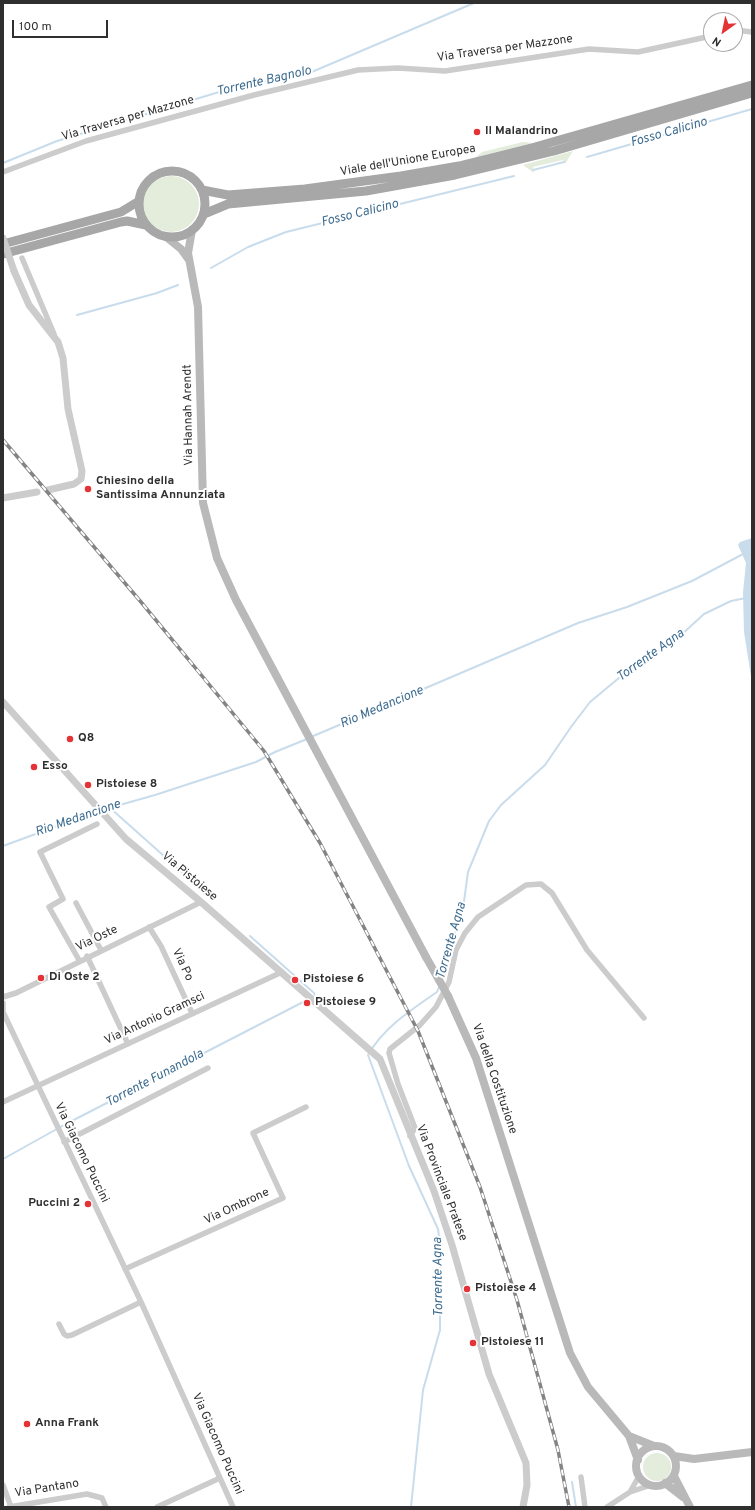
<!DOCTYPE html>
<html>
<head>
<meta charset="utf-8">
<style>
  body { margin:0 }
  #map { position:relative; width:755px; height:1510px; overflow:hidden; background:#fff; font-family:Overpass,sans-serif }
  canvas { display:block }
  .frame { position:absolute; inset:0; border:4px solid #2f2f2f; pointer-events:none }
  .north { position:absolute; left:703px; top:12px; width:40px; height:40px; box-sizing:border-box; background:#fff; border:1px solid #acacac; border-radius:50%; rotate:213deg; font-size:11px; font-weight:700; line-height:16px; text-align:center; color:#2f2f2f }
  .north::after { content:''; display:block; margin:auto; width:14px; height:18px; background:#e33337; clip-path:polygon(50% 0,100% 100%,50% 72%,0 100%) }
  .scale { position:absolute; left:12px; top:20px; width:96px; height:18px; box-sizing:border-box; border:2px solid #2f2f2f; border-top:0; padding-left:5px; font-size:12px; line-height:14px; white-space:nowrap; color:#2f2f2f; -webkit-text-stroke:3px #fff; paint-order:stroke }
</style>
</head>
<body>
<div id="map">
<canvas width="755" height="1510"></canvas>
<div class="frame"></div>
<div class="north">N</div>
<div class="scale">100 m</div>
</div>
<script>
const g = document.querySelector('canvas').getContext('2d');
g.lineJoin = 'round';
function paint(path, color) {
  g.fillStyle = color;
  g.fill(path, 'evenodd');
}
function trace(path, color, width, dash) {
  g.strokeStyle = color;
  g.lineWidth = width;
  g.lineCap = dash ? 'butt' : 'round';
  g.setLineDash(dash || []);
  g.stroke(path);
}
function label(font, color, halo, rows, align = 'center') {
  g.font = font + ' Overpass,sans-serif';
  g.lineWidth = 4;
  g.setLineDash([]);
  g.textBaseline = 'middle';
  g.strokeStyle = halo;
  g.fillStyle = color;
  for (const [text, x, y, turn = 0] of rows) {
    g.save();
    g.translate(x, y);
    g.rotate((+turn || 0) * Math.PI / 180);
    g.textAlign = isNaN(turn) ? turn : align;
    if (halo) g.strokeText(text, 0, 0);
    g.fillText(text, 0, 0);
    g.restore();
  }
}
paint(new Path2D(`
  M523 142 532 143 476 157 482 152Z
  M573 151 565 164 563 160 533 167 534 173 523 165Z
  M143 204a28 28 0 1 1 56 0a28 28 0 1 1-56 0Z
  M643 1467a14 14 0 1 1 28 0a14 14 0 1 1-28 0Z`), '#e4ecdc');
paint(new Path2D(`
  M752 538V683L744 632 743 592 746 563 738 545 740 542Z`), '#c9dceb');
trace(new Path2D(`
  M587 157 752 109
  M3 163 57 141 239 86 307 74 474 3
  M533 170 564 162
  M211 268 248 247 286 232 514 176
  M77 315 157 293 178 285
  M311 737 578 623 627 607 692 581 745 553
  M109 807 201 889 204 894
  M102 810 155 795 256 762 275 752 307 739
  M3 846 98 811
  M250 936 314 993 315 996
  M442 979 445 956 462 916 468 872 489 821 501 805 545 765 571 727 590 702 643 658 669 646 704 614 731 601 746 598
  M3 1159 64 1125 307 1000
  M572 1482 576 1507
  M411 1507 423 1390 440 1330V1243L438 1229 409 1166 368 1055C384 1027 411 1010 437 992L439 987`), '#c9dceb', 2);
trace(new Path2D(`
  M735 30 752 32
  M3 172 86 141 254 95 358 70 398 68 445 71 589 49 638 52 711 36
  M22 258 54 334
  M76 903 101 950
  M149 927 161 946 192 1013
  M87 956 128 1044
  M79 960 49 907 63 899 40 852 97 824
  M3 997 16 993 201 902
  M3 1003V1010
  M3 1012 141 1302 233 1507
  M3 1102 282 972
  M410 1136 415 1128 398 1084 389 1053 390 1049 420 1025 436 1007 449 982 456 950 465 933 478 917 526 885 541 884 552 893 587 950 644 1018
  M64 1142 208 1068
  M125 1269 283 1198 253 1133 306 1107
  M59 1324 64 1334 67 1336 72 1335 141 1302
  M581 1477 585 1507
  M3 1485 11 1507
  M630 1492 639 1476
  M9 1507 87 1494 102 1498 106 1507
  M157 1507 220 1478
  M607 1507 630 1492 651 1485`), '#ccc', 5.5);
trace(new Path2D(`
  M14 271 29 305 58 342 63 358 68 409 82 471 81 479 74 484 48 490
  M3 498 37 492
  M3 702 126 839 201 902 380 1059 434 1191 452 1245 489 1374 526 1463 527 1485 523 1507`), '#ccc', 7);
trace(new Path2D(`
  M192 230 188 253 198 307 203 503 217 558 236 600 426 957
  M165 236 181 249 189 260
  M448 996 476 1058 570 1353 588 1387 629 1436 638 1460
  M629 1436 654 1446
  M636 1466a20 20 0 1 1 40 0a20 20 0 1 1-40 0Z
  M674 1456 694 1459 752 1452
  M674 1476 690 1507
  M665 1483 683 1497`), '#b9b9b9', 8);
trace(new Path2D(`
  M139 204a33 33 0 1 1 66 0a33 33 0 1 1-66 0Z
  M202 190 228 195 305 189 401 176 459 166 535 147 752 85
  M204 214 228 204 366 191 455 175 554 151 752 93
  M3 244 121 212 139 201
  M3 254 121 222 127 221 146 225`), '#a7a7a7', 9);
const rail = new Path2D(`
  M3 440 141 602 264 751 320 843 418 1031 480 1187 517 1300 558 1450 569 1507`);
trace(rail, '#848484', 3.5);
trace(rail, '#fff', 2, [6]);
trace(new Path2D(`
  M3 238 14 271`), '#ccc', 7);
trace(new Path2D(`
  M426 957 448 996`), '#b9b9b9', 8);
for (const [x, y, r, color] of [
  [477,132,4,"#e33337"],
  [88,489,4,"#e33337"],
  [70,739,4,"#e33337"],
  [34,767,4,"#e33337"],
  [88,785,4,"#e33337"],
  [41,978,4,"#e33337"],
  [295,980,4,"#e33337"],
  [307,1003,4,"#e33337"],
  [88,1204,4,"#e33337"],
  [467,1289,4,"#e33337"],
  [473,1343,4,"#e33337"],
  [27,1424,4,"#e33337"]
]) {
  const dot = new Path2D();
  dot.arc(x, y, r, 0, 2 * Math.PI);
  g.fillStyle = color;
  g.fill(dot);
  trace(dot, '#fff', 1.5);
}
label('12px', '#2f2f2f', '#fff', [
  ["Via Traversa per Mazzone",505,49,-8],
  ["Via Traversa per Mazzone",128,119,-16],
  ["Viale dell'Unione Europea",408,161,-10],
  ["Via Hannah Arendt",189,415,-91],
  ["Via Pistoiese",189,877,40],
  ["Via Oste",97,939,-26],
  ["Via Po",182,965,65],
  ["Via Antonio Gramsci",155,1019,-25],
  ["Via della Costituzione",494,1079,71],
  ["Via Giacomo Puccini",81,1153,64],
  ["Via Provinciale Pratese",441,1183,69],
  ["Via Ombrone",237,1207,-25],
  ["Via Giacomo Puccini",217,1444,66],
  ["Via Pantano",47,1489,-9]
]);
label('bold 12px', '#2f2f2f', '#fff', [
  ["Il Malandrino",485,132],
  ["Chiesino della",96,482],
  ["Santissima Annunziata",96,496],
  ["Q8",78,739],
  ["Esso",42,767],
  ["Pistoiese 8",96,785],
  ["Di Oste 2",49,978],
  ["Pistoiese 6",303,980],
  ["Pistoiese 9",315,1003],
  ["Puccini 2",80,1204,"right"],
  ["Pistoiese 4",475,1289],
  ["Pistoiese 11",481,1343],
  ["Anna Frank",35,1424]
], 'left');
label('italic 13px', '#3d6c90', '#fff', [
  ["Torrente Bagnolo",264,82,-13],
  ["Fosso Calicino",669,133,-16],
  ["Fosso Calicino",360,214,-14],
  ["Torrente Agna",651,656,-36],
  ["Rio Medancione",382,708,-23],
  ["Rio Medancione",78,819,-19],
  ["Torrente Agna",452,941,-74],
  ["Torrente Funandola",155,1079,-28],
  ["Torrente Agna",439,1277,-91]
]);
</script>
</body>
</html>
